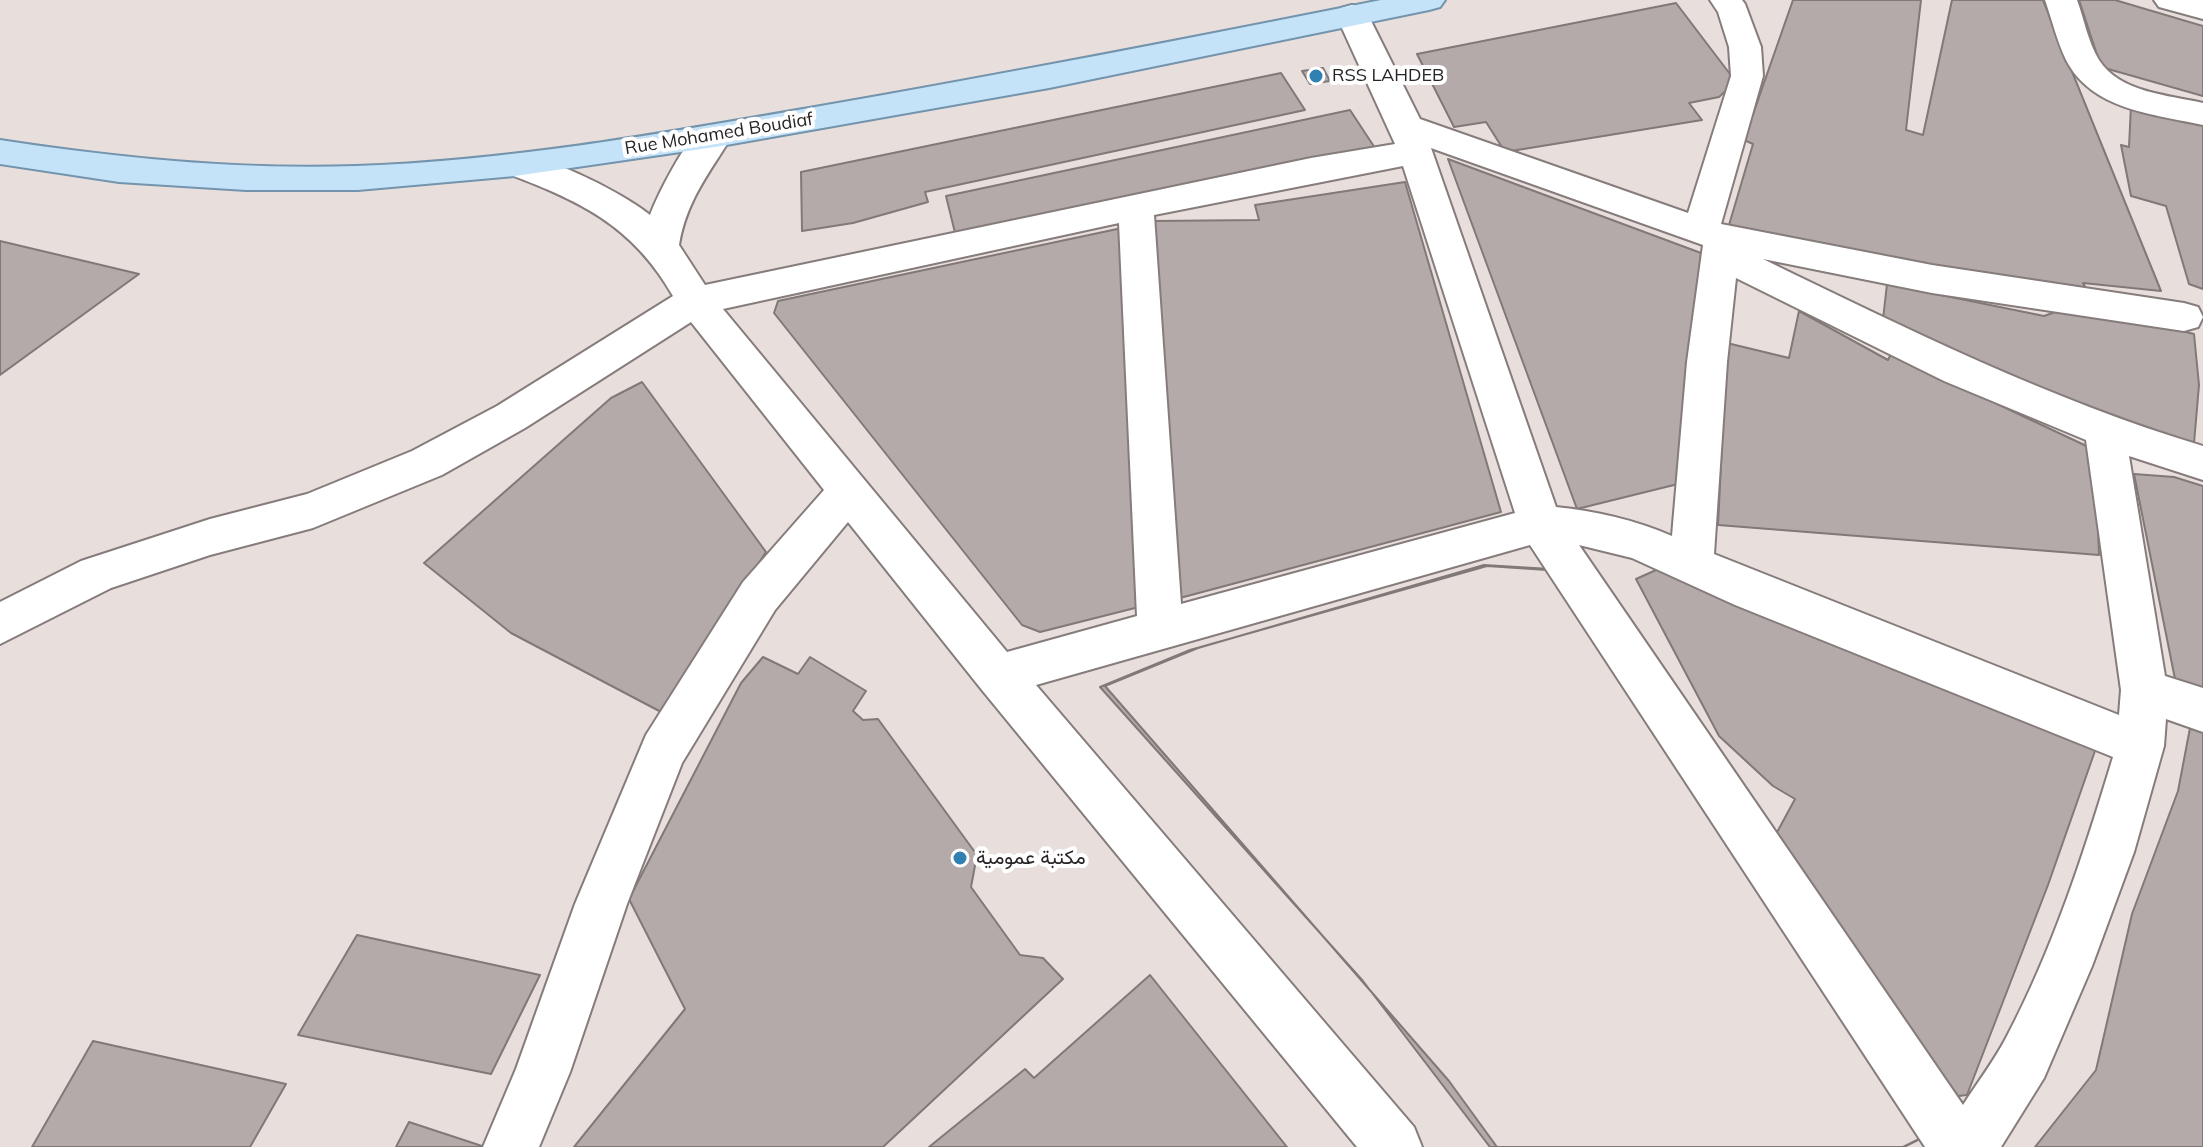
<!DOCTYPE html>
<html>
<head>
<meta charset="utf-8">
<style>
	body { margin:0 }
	canvas { display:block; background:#e8dfdd }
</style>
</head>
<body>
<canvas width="2203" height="1147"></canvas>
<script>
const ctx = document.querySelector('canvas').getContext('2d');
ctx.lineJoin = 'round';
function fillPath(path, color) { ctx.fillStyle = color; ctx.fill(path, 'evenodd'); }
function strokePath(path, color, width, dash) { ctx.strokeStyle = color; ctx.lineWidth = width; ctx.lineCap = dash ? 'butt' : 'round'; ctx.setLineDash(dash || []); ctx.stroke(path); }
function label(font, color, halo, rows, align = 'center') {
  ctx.font = font + ' Mulish,Vazirmatn,sans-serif'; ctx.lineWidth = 8; ctx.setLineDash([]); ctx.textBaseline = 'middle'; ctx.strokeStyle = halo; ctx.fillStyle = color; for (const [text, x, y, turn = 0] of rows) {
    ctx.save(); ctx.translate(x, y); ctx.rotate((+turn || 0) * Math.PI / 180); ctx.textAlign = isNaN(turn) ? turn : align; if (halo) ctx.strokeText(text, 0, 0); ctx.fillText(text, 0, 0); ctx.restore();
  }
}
const building = new Path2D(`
	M1793,0H1921L1906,130L1923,135L1952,0H2043L2161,291L2083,283L2092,299L1901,265L1729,225L1753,144L1744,140Z
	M2079,0H2115L2203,26V96L2101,67Z
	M1676,3L1730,74L1731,86L1719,97L1689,103L1702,120L1505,152L1486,122L1454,127L1417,54Z
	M1323,68L1330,81L1310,84L1302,71Z
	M1281,73L1305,110L925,192L928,202L853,223L802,231L801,172Z
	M2131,105L2203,122V289L2189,284L2166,206L2131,196L2121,145L2129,147Z
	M1350,110L1375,148L957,241L946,196Z
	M1448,159L1701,253L1678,484L1577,509Z
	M1405,182L1501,512L1180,598L1152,221L1259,220L1255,205Z
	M1122,228L1139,607L1040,632L1022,625L774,313L778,301Z
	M0,241L139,274L0,375Z
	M1887,284L2044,316L2061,310L2099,311L2194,334L2199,385L2193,455L1882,328Z
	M1799,311L1888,360L1891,354L2095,450L2099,555L1718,525L1727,343L1789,358Z
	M642,382L766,552L663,713L511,633L424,563L611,398Z
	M2134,474L2174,477L2203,486V696L2177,689Z
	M1484,565L1550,569L1931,1133L1903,1147H1497L1449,1081L1105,686L1198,648Z
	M1487,566L1547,570L1930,1134L1904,1147H1490L1363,981L1100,687L1190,650Z
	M1665,566L2096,748L2048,885L1967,1095L1941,1098L1775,836L1795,799L1773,786L1719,736L1636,579Z
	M763,657L798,674L810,657L866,691L853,711L863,720L878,719L977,855L971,887L1020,955L1043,958L1063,979L883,1147H574L685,1009L629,899L741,683Z
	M2190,728L2203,732V1147H2035L2096,1070L2132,914L2178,791Z
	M357,935L540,975L491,1074L298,1035Z
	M1150,975L1287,1147H929L1025,1069L1034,1078Z
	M93,1041L286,1084L250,1147H32Z
	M409,1122L485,1147H396Z`);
fillPath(building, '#b3aaa9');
strokePath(building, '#817977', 2);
const minor = new Path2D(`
	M1710,0H1742L1745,4L1761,47L1763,76L1721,224L1932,265L2184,303L2198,307L2203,317L2198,327L2184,331L1932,293L1763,259C1907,329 2050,400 2203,446V480L2129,456L2165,676L2203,688V732L2166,719L2164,746L2134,852L2092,966L2044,1078L2001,1147H1925L1530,545L1036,685L1414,1127L1422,1147H1357L982,690L848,522L775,610L682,763L627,904L570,1072L539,1147H483L516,1069L575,904L646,735L743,582L824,490L691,322L525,428L442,475L313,528L210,555L111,588L0,644V602L81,561L210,519L307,494L412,451L497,406L673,296C632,224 578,200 503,172L498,164L503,156C535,147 623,193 650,215C658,194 685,140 703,128C710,123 719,126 727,128L732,136C710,172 686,201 679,245L705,285L1311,158L1395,144L1336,15L1341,8L1352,5L1363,8L1368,15L1420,119L1688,213L1731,76L1729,47L1718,12ZM1431,148L1703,245L1687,362L1672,536C1635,520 1596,511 1556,507ZM1403,166L1515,513L1181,604L1154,215ZM1119,223L1137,616L1007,652L723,309ZM1736,278L1944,381L2086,440L2121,690L2119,715L1714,554L1727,362ZM1579,545L1632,558L1735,605L2113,757C2084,853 2053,949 2006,1038C1994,1061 1977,1083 1963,1105Z
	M2045,0H2077C2084,19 2088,42 2099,60C2120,93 2169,95 2203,103V125C2153,114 2092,110 2066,60C2057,41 2052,20 2045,0Z
	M2154,0H2203V19L2159,7Z`);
const major = new Path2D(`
	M1381,0H1445L1440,7L1429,10L1049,88L715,147L515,176L358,190H246L119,182L0,164V140C118,158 236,170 356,166C507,161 660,134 809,108C1000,75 1191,38 1381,0Z`);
strokePath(minor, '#857c7b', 4);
strokePath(major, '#7394ac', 4);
fillPath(minor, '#fff');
fillPath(major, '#c4e3f9');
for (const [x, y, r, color] of [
	[1316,76,8,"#3080b1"],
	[960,858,8,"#3080b1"]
]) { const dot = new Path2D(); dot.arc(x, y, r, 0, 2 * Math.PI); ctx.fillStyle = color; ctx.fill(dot); strokePath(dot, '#fff', 3); }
label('18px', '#272423', '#fff', [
	["RSS LAHDEB",1332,76]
], 'left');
label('18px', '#272423', '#fff', [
	["Rue Mohamed Boudiaf",719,134,-9]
]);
label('20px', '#272423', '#fff', [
	["مكتبة عمومية",976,858]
], 'left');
</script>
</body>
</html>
